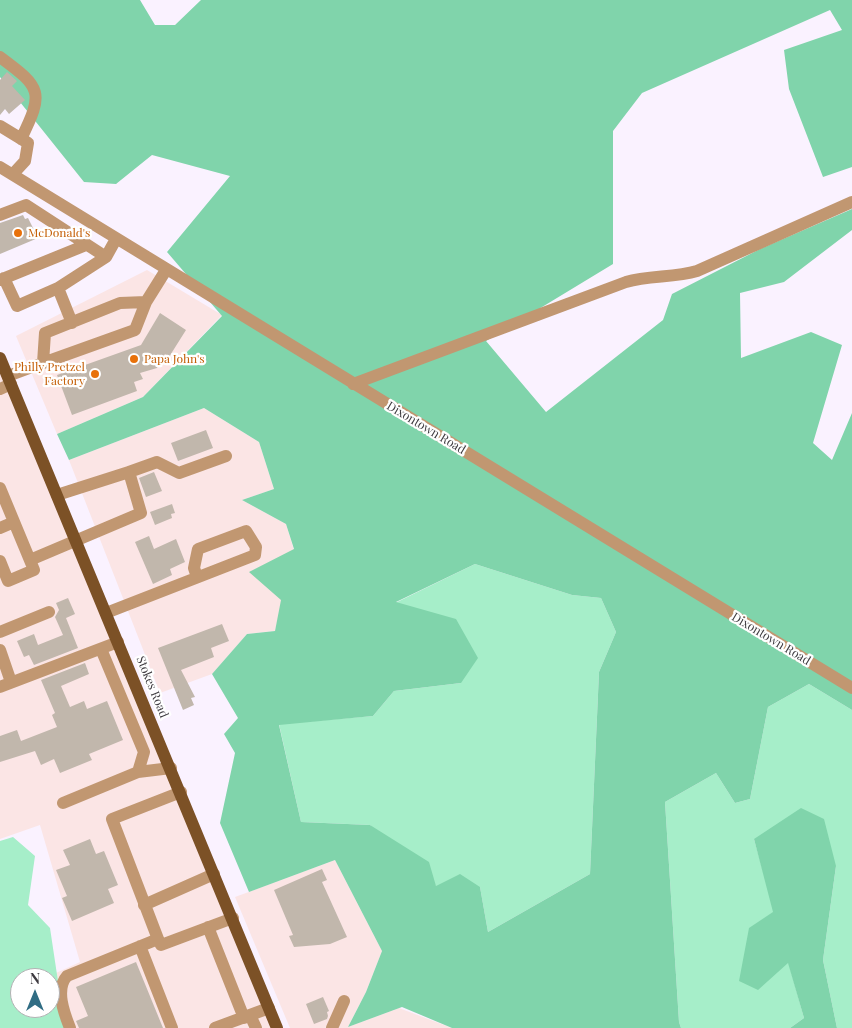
<!DOCTYPE html>
<html>
<head>
<meta charset="utf-8">
<style>
	body { margin:0 }
	#map { position:relative; width:852px; height:1028px; overflow:hidden; background:#faf2ff; font-family:"Playfair Display",serif }
	canvas { display:block }
	.north { position:absolute; left:10px; top:968px; width:50px; height:50px; box-sizing:border-box; background:#fff; border:1px solid #b2b1b3; border-radius:50%; rotate:0deg; font-size:14px; font-weight:700; line-height:20px; text-align:center; color:#3e3b40 }
	.north::after { content:''; display:block; margin:auto; width:18px; height:22px; background:#316d84; clip-path:polygon(50% 0,100% 100%,50% 72%,0 100%) }
</style>
</head>
<body>
<div id="map">
<canvas width="852" height="1028"></canvas>
<div class="north">N</div>
</div>
<script>
const ctx = document.querySelector('canvas').getContext('2d');
ctx.lineJoin = 'round';
function fillPath(path, color) { ctx.fillStyle = color; ctx.fill(path, 'evenodd'); }
function strokePath(path, color, width, dash) { ctx.strokeStyle = color; ctx.lineWidth = width; ctx.lineCap = dash ? 'butt' : 'round'; ctx.setLineDash(dash || []); ctx.stroke(path); }
function label(font, color, halo, rows, align = 'center') {
  ctx.font = font + ' "Playfair Display",serif'; ctx.lineWidth = 4.5; ctx.setLineDash([]); ctx.textBaseline = 'middle'; ctx.strokeStyle = halo; ctx.fillStyle = color; for (const [text, x, y, turn = 0] of rows) {
    ctx.save(); ctx.translate(x, y); ctx.rotate((+turn || 0) * Math.PI / 180); ctx.textAlign = isNaN(turn) ? turn : align; if (halo) ctx.strokeText(text, 0, 0); ctx.fillText(text, 0, 0); ctx.restore();
  }
}
fillPath(new Path2D(`
	M147,270L222,315L143,397L57,434L16,336Z
	M0,358L277,1028H65L56,973L80,962L40,825L0,839Z
	M204,408L259,442L274,489L242,500L286,524L294,550L275,631L247,634L212,674L160,693L69,460Z
	M335,860L382,951L366,992L348,1027L399,1008L452,1028H290L235,897Z`), '#fbe5e5');
fillPath(new Path2D(`
	M475,564L572,595L601,598L616,632L599,672L590,874L488,932L480,887L436,886L370,825L301,822L279,724L373,716L394,691L461,683L395,603Z
	M809,684L852,710V1028H837L823,960L836,866L754,839L804,1018L790,1028H681L679,1022L665,802L716,773L735,803L750,799L768,707Z
	M13,837L35,856L28,905L50,928L65,1028H0V841ZM20,978H50V1008H20Z`), '#a6eec9');
fillPath(new Path2D(`
	M0,0H140L155,25H175L201,0H852V167L823,177L789,89L784,50L842,30L830,10L642,93L613,131V264L486,341L546,412L663,320L672,294L760,249L852,209V230L784,282L740,293L741,358L811,332L842,345L813,443L832,460L852,413V710L809,684L768,707L750,799L735,803L716,773L665,802L679,1022L681,1028H452L402,1007L348,1027L366,992L382,951L335,860L249,892L220,823L235,753L224,734L238,718L212,674L247,634L275,631L281,600L249,572L294,549L286,524L242,500L274,489L259,442L204,408L69,460L57,434L143,397L222,316L167,252L230,176L152,155L116,184L84,182L0,77ZM475,564L572,595L601,598L616,632L599,672L590,874L488,932L480,887L460,874L436,886L429,862L370,825L301,822L279,725L373,716L394,691L461,683L478,658L456,619L396,602Z
	M801,808L824,819L836,866L823,960L837,1028H790L804,1018L788,963L758,990L739,981L749,928L773,912L754,839Z`), '#80d4ab');
fillPath(new Path2D(`
	M7,72L17,81L12,86L25,100L9,114L5,109L0,115V80Z
	M23,215L25,219L28,218L38,238L0,254V223Z
	M160,313L186,330L169,357L165,354L157,368L140,373L143,379L134,382L137,391L72,415L57,375L141,345Z
	M206,430L213,448L178,461L171,443Z
	M154,472L162,491L146,497L139,478Z
	M172,504L175,513L171,514L172,518L155,525L150,512Z
	M149,536L154,549L176,539L185,562L170,569L172,575L153,584L135,542Z
	M68,598L75,614L66,618L78,648L34,665L29,655L24,657L17,641L34,634L38,645L63,635L55,617L59,610L56,603Z
	M222,624L229,641L211,648L214,657L181,670L195,697L191,698L194,705L183,710L158,648Z
	M85,663L89,674L61,686L70,707L84,701L87,709L107,701L123,740L89,754L92,760L60,773L54,759L41,765L35,751L0,762V736L17,730L21,741L57,727L52,715L55,713L41,680Z
	M90,839L96,854L104,851L118,885L108,889L114,903L72,921L62,898L67,896L56,870L70,865L63,850Z
	M322,869L327,880L322,882L347,937L330,944L294,947L289,936L293,935L274,890Z
	M136,962L163,1028H79L76,1021L88,1016L76,987Z
	M323,997L329,1011L327,1012L328,1016L327,1019L314,1024L306,1004Z`), '#c1b7ac');
strokePath(new Path2D(`
	M0,57C42,88 44,92 21,139
	M0,126L28,143L25,161L13,174
	M0,167L852,688
	M0,215L26,205L106,257L116,239
	M4,278L17,306L58,288L72,323
	M0,280L86,245
	M58,288L106,257
	M43,363L135,330L146,302
	M8,376L43,363L45,333L120,303L146,302L166,270
	M353,384L626,282C649,275 674,278 697,271L852,202
	M0,389L11,384
	M129,472L157,462L179,473L226,456
	M0,488L34,570L8,581L0,561
	M0,528L14,522
	M30,560L141,513L129,472L57,495
	M106,613L255,555L256,547L246,531L198,549L194,568L197,577
	M0,632L49,612
	M101,649L144,752L138,772
	M0,650L11,682
	M0,687L118,642
	M181,792L112,819L158,939L161,945L233,918
	M63,803L138,772L171,768
	M144,905L214,874
	M208,927L244,1018
	M140,946L172,1028
	M250,1015L256,1028
	M70,1028C64,1013 55,989 67,976L158,939
	M215,1028L269,1008
	M332,1028L344,1001`), '#c19771', 12);
strokePath(new Path2D(`
	M0,358L277,1028`), '#7c5126', 12);
for (const [x, y, r, color] of [
	[18,233,5,"#e8710a"],
	[134,359,5,"#e8710a"],
	[95,374,5,"#e8710a"]
]) { const dot = new Path2D(); dot.arc(x, y, r, 0, 2 * Math.PI); ctx.fillStyle = color; ctx.fill(dot); strokePath(dot, '#fff', 2); }
label('12px', '#c56008', '#fff', [
	["McDonald's",28,233],
	["Papa John's",144,359],
	["Philly Pretzel",85,367,"right"],
	["Factory",85,381,"right"]
], 'left');
label('12px', '#3e3b40', '#fff', [
	["Dixontown Road",426,428,31],
	["Dixontown Road",771,639,31],
	["Stokes Road",152,687,68]
]);
</script>
</body>
</html>
